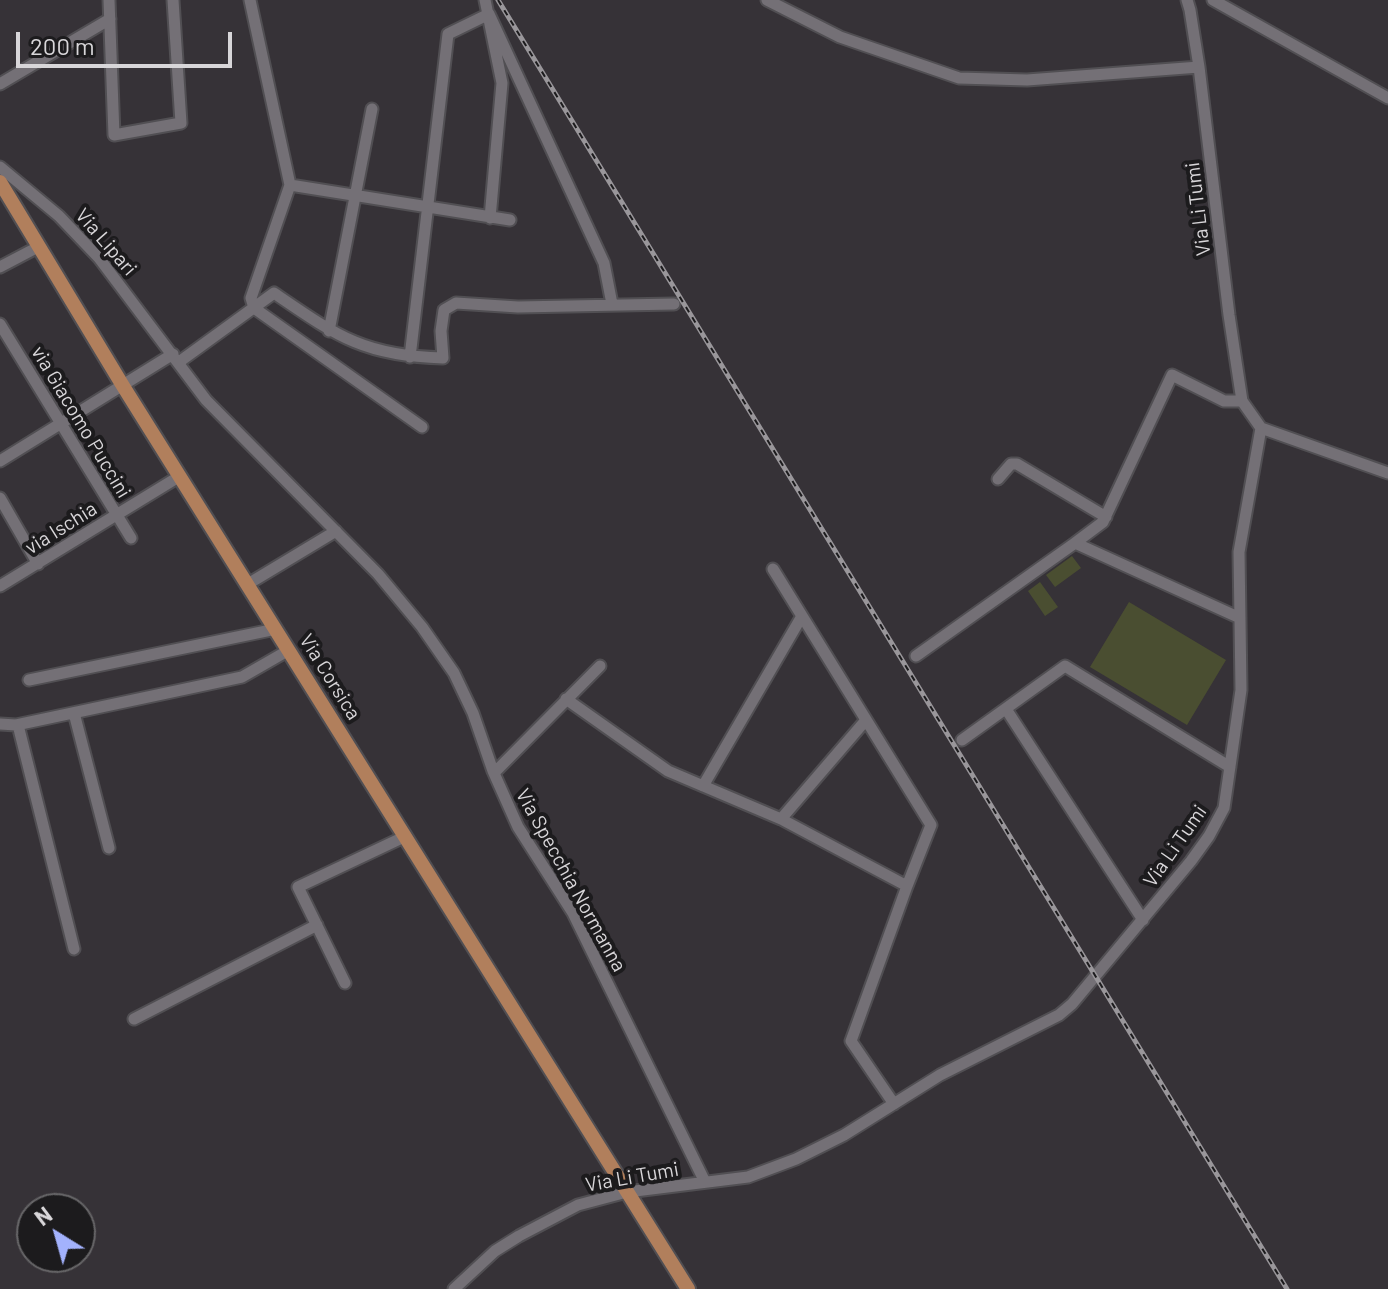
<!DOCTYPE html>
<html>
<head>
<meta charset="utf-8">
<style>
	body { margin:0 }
	#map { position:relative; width:1388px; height:1289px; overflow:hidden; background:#363237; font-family:Barlow,sans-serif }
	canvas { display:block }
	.north { position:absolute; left:16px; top:1193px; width:80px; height:80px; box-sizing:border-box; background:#1c1b1d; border:2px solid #676668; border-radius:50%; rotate:323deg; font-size:22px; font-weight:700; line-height:32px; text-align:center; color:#d8d6d9 }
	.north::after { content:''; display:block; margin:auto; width:28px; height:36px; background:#a3b2fd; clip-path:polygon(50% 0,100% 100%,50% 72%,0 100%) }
	.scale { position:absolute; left:16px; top:32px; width:216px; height:36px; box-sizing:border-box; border:4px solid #d8d6d9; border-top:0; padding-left:10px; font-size:24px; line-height:28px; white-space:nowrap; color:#d8d6d9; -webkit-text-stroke:6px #1c1b1d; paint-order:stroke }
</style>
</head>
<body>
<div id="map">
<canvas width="1388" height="1289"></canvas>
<div class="north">N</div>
<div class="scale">200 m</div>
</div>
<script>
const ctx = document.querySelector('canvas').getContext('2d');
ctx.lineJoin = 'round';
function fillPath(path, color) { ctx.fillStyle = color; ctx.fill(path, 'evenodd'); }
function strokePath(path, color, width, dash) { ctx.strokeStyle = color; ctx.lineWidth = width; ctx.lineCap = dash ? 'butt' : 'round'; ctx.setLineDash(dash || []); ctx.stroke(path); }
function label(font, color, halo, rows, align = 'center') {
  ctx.font = font + ' Barlow,sans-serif'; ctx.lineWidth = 8; ctx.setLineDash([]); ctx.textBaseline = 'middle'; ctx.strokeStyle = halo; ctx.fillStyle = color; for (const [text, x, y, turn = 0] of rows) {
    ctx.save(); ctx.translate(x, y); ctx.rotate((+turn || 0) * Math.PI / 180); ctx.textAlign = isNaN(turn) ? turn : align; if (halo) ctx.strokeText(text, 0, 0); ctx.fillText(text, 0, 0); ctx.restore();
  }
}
fillPath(new Path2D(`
	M1072,556L1081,568L1055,587L1046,575Z
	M1040,582L1058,607L1045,616L1028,591Z
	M1129,602L1226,660L1187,725L1090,667Z`), '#4a4e31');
const minor = new Path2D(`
	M109,0L114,135L181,123L173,0
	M250,0L290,185L251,298L254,308L422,427
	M485,0L502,83L490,218
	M767,0L840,37L959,78L1027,80L1199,67
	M1213,0L1388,98
	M0,84L110,19
	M0,167L59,216L99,258L206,400L378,574L422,627L454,673L473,713L493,771L518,827L573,913L705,1182
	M290,185L510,220
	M0,267L38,247
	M0,324L131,538
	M329,331L372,109
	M410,357L448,34L489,14L604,263L612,304
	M179,362L274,293C337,336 364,356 443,358L441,331L444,310L456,303L518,307L674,304
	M1261,428L1388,473
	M0,461L173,354
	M998,479L1011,464H1017L1106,517
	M0,498L38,564
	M1075,543L1103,522L1172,375L1224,401H1242
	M773,569L931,825L907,886
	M248,584L336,531
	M0,586L180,476
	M916,656L1075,543L1240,618
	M29,680L276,629
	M566,699L668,771L781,819L907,886L851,1041L894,1104
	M1006,709L1143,920
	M74,713L109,848
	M0,724L16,725L242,677L289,650
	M18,725L74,949
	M962,740L1065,666L1230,767
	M494,773L600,666
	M703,786L802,616
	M781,819L866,720
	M345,983L298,887L406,836
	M134,1019L317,925
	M454,1289L495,1251L519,1236L578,1205L627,1192L748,1177L796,1159L844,1135L940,1075L1059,1015L1072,1004L1191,861L1209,836L1224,808L1241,690L1239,552L1261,428L1242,401L1229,315L1199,67L1190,10L1187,0`);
const major = new Path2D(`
	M0,182L123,386L688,1289`);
strokePath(minor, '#514f53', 15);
strokePath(major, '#514f53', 18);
strokePath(minor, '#747076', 11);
strokePath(major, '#b17f5c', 14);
const rail = new Path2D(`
	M498,0L1287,1289`);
strokePath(rail, '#99969a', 5);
strokePath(rail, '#1c1b1d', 2, [6]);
label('20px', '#d8d6d9', '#1c1b1d', [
	["Via Li Tumi",1198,209,-97],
	["Via Lipari",106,242,49],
	["via Giacomo Puccini",81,422,59],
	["via Ischia",61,528,-32],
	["Via Corsica",330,677,58],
	["Via Li Tumi",1175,846,-55],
	["Via Specchia Normanna",571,880,61],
	["Via Li Tumi",632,1177,-10]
]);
</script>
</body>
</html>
